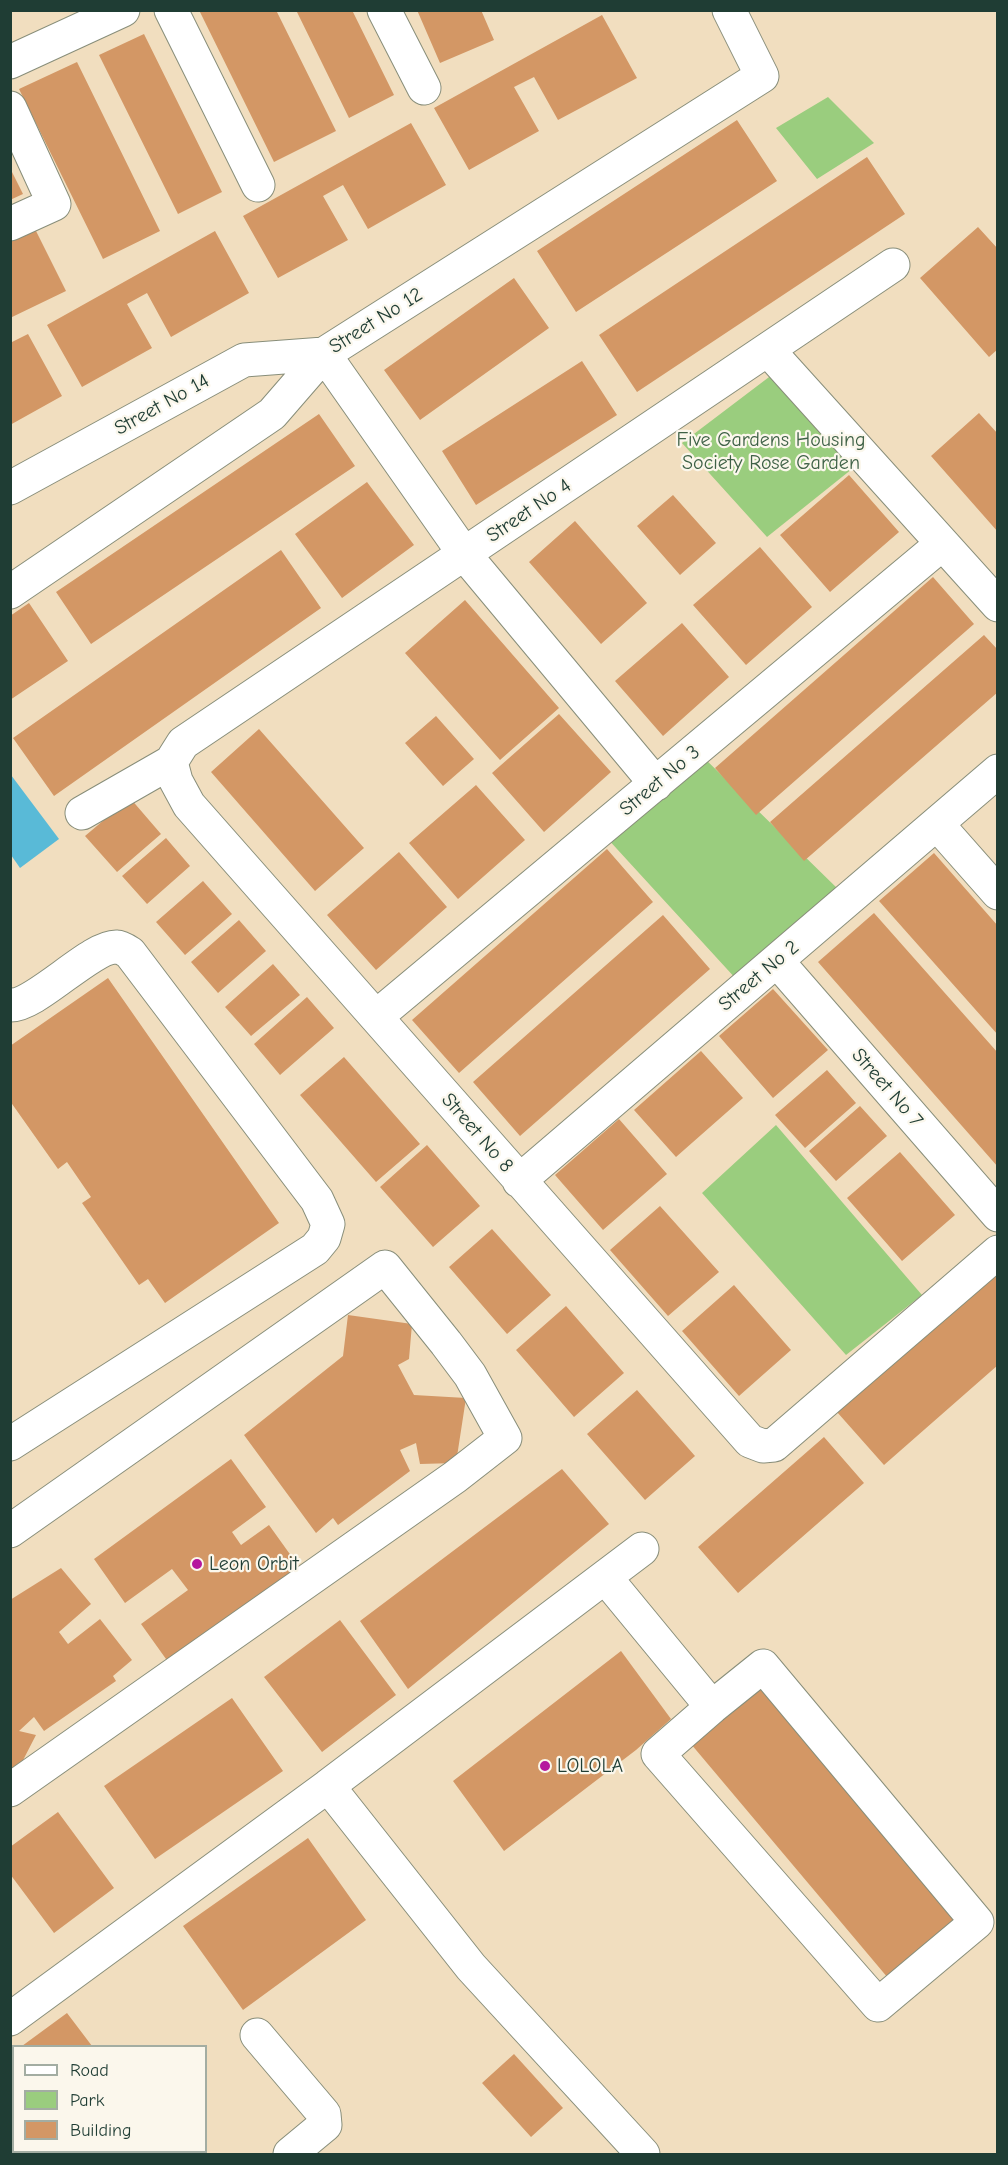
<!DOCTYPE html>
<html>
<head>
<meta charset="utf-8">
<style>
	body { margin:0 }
	#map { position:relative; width:1008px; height:2165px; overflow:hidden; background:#f1debf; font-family:"Comic Neue",sans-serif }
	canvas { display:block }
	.frame { position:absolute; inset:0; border:12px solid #1f3d34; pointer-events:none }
	.legend { position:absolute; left:12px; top:2045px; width:195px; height:108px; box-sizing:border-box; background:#fbf7ec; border:2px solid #a3ada2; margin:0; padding:8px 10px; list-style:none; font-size:18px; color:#1f3d34 }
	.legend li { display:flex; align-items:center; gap:12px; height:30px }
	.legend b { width:30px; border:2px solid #a3ada2 }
</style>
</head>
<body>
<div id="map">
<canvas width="1008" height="2165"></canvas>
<div class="frame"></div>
<ul class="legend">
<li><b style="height:8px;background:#fff"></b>Road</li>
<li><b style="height:16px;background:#9acd7e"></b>Park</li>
<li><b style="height:16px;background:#d39765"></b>Building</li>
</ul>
</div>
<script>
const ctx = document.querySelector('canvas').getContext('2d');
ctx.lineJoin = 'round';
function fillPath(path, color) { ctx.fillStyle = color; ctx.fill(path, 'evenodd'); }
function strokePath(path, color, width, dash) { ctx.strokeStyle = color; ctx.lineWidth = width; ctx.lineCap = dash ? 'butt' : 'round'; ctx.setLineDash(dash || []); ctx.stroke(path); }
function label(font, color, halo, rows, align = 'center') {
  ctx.font = font + ' "Comic Neue",sans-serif'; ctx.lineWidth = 4.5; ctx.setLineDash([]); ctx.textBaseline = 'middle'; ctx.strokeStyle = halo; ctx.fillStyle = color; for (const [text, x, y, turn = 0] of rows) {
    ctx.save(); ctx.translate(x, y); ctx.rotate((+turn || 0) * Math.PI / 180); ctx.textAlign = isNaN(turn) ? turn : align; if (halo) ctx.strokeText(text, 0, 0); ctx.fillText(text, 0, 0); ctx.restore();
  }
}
fillPath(new Path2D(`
	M828,97L874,143L817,179L776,128Z
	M777,371L862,461L767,537L682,443Z
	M700,754L840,891L737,980L606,837Z
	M776,1125L922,1295L846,1355L702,1193Z`), '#9acd7e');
fillPath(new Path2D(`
	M11,775L59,839L20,868L11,855Z`), '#59bad7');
fillPath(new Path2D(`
	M199,10H276L336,131L274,162Z
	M296,10H352L394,95L349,118Z
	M417,10H481L494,40L440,63Z
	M602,15L637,78L558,120L534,77L514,87L539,131L469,170L434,108Z
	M144,34L222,192L178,214L99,55Z
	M77,62L160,231L103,259L19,89Z
	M737,120L777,181L576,312L537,251Z
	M411,123L446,185L368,229L343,185L323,196L348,240L278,278L243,216Z
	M867,157L905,214L637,392L599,335Z
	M10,168L23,194L10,200Z
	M31,221L66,291L10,318V231Z
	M978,227L998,249V349L989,357L920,278Z
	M215,231L249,293L171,337L147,293L127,304L152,348L82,387L47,325Z
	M514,278L549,328L420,420L384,370Z
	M28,334L62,396L10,425V343Z
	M582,361L617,415L476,505L442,451Z
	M979,413L998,434V532L931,456Z
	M319,414L355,466L91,644L56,592Z
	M849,475L899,532L830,592L780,535Z
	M367,482L414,545L342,598L295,534Z
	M673,495L716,543L680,575L637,526Z
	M575,521L647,603L601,644L529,562Z
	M760,547L812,607L746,665L693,605Z
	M281,550L321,608L54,796L13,738Z
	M933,577L974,624L756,815L715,768Z
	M465,600L559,708L500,760L405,653Z
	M29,603L68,661L10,700V616Z
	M682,623L729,677L663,736L615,681Z
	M984,635L998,650V692L804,861L770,822Z
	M559,714L611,772L544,832L492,773Z
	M436,716L474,759L443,786L405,743Z
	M259,729L364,848L315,891L211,772Z
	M476,785L525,840L458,899L409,843Z
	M130,798L161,834L117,872L85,836Z
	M166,838L190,866L147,904L122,876Z
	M607,849L653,902L459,1073L412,1020Z
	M399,852L447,907L376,970L327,915Z
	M934,853L998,926V1035L879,901Z
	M203,881L232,914L185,955L156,922Z
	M874,913L998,1053V1167L818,962Z
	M663,915L710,969L520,1136L473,1082Z
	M239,920L266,951L218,993L191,962Z
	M273,964L300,995L251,1036L225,1007Z
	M108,978L279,1223L165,1303L148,1279L139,1285L82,1203L91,1197L67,1162L58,1169L10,1101V1085L12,1084L10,1081V1046Z
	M773,989L828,1050L773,1098L719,1036Z
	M307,997L334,1028L280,1075L254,1044Z
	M701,1051L743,1098L676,1157L634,1110Z
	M344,1057L420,1144L376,1182L300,1095Z
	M827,1070L856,1103L805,1148L775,1115Z
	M860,1106L887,1136L836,1181L809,1151Z
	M619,1119L667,1174L603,1230L555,1175Z
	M427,1145L480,1206L433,1247L380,1187Z
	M900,1152L955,1215L902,1261L847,1198Z
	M660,1206L719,1272L668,1316L610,1250Z
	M492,1229L551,1295L507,1334L449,1267Z
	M998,1272V1365L884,1465L837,1412Z
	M734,1285L791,1350L739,1396L682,1331Z
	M566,1306L624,1373L574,1417L516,1350Z
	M348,1315L412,1324L409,1359L398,1365L414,1395L466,1398L456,1463L420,1464L416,1443L400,1450L410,1471L338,1525L333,1518L316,1533L244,1435L343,1356Z
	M637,1390L695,1456L645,1500L587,1434Z
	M824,1437L864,1483L738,1593L698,1547Z
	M231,1459L266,1507L232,1532L241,1545L269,1525L302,1571L171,1666L141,1624L188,1590L172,1569L125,1603L94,1559Z
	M562,1469L609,1524L408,1689L360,1621Z
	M61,1568L91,1604L59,1632L68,1644L100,1619L132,1660L113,1676L116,1681L44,1731L34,1717L19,1731L36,1735L19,1768L10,1769V1600Z
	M340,1620L396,1695L322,1752L264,1677Z
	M621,1651L671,1719L636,1750L504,1851L453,1781Z
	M760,1686L957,1920L888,1978L691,1744Z
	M232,1698L283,1771L155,1859L104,1786Z
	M58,1812L114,1888L54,1933L10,1874V1847Z
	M308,1838L366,1920L243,2010L183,1926Z
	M67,2013L92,2046H22Z
	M514,2054L563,2108L531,2137L482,2083Z`), '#d39765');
const minor = new Path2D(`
	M171,10L258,185
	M384,10L424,88
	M10,62L123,10
	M10,108L54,204L10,224
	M893,265L183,743L171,762L176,781L189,805L750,1441L763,1446L774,1445L998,1252
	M768,350L998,605
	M324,354L465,555L656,784
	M10,488L244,360L324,354
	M10,592L272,414L324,354L762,76L729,10
	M82,813L171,762
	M937,824L998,893
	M777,961L998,1215
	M10,1005C35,1007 92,945 117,947C121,947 127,951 130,953L317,1200L328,1224L324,1238L315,1249L10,1444
	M377,1016L942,544
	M519,1181L998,771
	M10,1531L385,1267L446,1343L470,1375L505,1438L455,1477L10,1790
	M605,1577L712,1707L658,1754L878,2005L977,1922L763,1666L712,1707
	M328,1786L642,1549
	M10,2019L328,1786L471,1967L643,2154
	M257,2035L324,2114L325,2125L290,2154`);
strokePath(minor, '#888e7a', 35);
strokePath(minor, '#fff', 33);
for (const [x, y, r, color] of [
	[197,1564,6,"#b5179e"],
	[545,1766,6,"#b5179e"]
]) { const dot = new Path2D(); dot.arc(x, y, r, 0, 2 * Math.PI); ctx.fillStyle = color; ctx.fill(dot); strokePath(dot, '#fbf7ec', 2); }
label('20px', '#1f3d34', '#fbf7ec', [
	["Street No 12",376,321,-32],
	["Street No 14",162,405,-29],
	["Street No 4",529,511,-34],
	["Street No 3",660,781,-40],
	["Street No 2",759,976,-40],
	["Street No 7",887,1088,49],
	["Street No 8",477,1133,49]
]);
label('20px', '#3e6146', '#fbf7ec', [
	["Five Gardens Housing",771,440],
	["Society Rose Garden",771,463]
]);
label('20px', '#1f3d34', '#fbf7ec', [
	["Leon Orbit",209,1564],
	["LOLOLA",557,1766]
], 'left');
</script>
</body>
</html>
